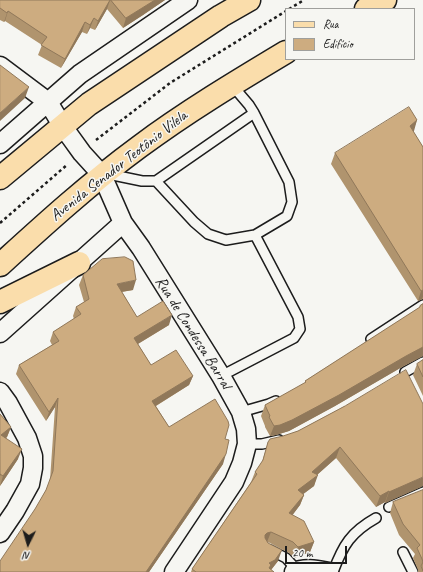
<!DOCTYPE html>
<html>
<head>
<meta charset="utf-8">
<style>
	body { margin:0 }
	#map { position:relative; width:423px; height:572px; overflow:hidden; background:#f6f6f2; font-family:Caveat,sans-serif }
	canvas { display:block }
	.legend { position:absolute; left:285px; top:8px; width:130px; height:52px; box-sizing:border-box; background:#f6f6f2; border:1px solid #9f9f9c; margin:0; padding:5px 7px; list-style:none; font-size:12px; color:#1c1c1c }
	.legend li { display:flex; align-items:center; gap:8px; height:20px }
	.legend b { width:20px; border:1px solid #9f9f9c }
	.north { position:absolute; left:8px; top:524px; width:40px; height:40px; -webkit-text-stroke:3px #f6f6f2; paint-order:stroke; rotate:185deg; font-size:11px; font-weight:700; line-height:16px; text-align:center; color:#1c1c1c }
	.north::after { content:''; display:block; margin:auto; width:14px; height:18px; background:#1c1c1c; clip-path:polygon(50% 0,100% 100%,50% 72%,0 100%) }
	.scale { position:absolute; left:285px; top:546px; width:62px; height:18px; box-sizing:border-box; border:2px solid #1c1c1c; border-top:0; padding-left:5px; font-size:12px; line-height:14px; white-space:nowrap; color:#1c1c1c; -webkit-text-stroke:3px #f6f6f2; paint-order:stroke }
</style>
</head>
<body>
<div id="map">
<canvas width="423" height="572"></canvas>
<ul class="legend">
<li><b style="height:5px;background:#faddab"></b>Rua</li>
<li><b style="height:11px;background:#cdac80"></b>Edifício</li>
</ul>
<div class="north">N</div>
<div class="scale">20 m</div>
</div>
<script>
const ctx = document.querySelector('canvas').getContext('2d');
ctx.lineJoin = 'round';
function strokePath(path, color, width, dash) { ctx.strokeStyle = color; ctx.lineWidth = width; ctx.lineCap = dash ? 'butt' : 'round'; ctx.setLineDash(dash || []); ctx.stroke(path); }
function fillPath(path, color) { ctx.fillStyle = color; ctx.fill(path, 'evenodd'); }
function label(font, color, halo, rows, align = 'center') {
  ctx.font = font + ' Caveat,sans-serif'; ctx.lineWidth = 3; ctx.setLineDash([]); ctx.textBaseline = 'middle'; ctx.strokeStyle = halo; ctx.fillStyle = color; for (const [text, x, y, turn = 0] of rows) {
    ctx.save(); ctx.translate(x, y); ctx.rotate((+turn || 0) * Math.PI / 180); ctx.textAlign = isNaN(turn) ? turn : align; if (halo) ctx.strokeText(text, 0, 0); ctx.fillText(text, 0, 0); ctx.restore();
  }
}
const lane = new Path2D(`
	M108,174L142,181H156L194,222L208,234L226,240L255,235L287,216L292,202L289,182L254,113L249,105L232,85
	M156,181L254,113
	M371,339L423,305
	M405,372L423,362
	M221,376L294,338L300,329L298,317L255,235
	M241,412L269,404L276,401
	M247,444H262L279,440
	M389,507L423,492
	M270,550L286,558L297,570
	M403,552L413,572
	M333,572C343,545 351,532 376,518`);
const street = new Path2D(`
	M0,66L48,102L62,125L69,135L82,153L102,175L123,223L141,248L221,376L241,412L246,429L247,444L242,463L234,482L174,572
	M0,144L80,74L188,0
	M0,333L123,223
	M0,392L8,403L27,438L33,456V468L30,484L15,511L0,533
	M294,572C305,567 318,570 329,572`);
const primary = new Path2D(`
	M366,9L385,0
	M0,178L89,104L221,16L249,0
	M0,265C45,224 90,183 139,147C186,112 236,82 286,52
	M0,302L79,263`);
strokePath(lane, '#1c1c1c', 12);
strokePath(street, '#1c1c1c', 21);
strokePath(primary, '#1c1c1c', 25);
strokePath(new Path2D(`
	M289,9L304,0
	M96,140L170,83L286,11
	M0,223L68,164`), '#1c1c1c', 2.5, [3, 3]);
strokePath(lane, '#f6f6f2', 9);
strokePath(street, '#f6f6f2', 18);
strokePath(primary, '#faddab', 22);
fillPath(new Path2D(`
	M0,0H165L143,15L123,28L107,9L95,30L90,28L87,34L82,32L61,68L38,55L42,45L5,21L4,22L0,20Z
	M417,120L413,131L423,147V299L418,301L331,164L335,153Z
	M83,275L133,290L122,292L137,317L169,325L138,344L151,365L193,376L189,385L156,406L169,427L225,439L223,464L149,572H0L46,490L50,480L55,407L46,421L16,374L19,365L52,345L50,341L53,332L74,319L73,316L76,307L84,302L79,285Z
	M423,304V356L402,367L335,406L289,431L276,435L270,436L265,427V426L261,416L265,405L305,383V381L419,308L420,306Z
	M423,360V396L413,375L417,364Z
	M345,406L421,487L385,503V502L376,507L336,458L317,475L314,486L303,494L304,495L300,505L292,515L314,542L310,552L294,558L289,553L268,542L278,561L271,570L274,572H191L192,569L251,482L255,472L262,462L268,442L298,431Z
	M0,414L11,427L7,437L6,438L18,459L0,486Z
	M423,490V572H418V570L413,558L415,554L399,535L390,513L393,502Z`), '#b0946e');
fillPath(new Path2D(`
	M110,0L107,9L95,30L98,21Z
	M155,0H165L143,15L123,28L126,18Z
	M8,11L5,21L4,22L7,13Z
	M94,18L90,28L87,34L90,25Z
	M85,22L82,32L61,68L65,59Z
	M29,87L25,98L0,121V113Z
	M417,120L414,131L406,136L410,126Z
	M136,280L133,290L114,293L117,284Z
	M423,290V297L422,299L418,301L421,291Z
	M172,315L169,325L131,348L134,338Z
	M423,347V356L402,367L335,406L289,431L276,435L270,436L274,426Z
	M193,376L189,385L149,410L152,401Z
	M58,398L55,407L46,421L49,412Z
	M11,427L7,437L0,443L1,435Z
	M340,447L336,458L309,482L318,475L314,486L294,501L298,490L312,472Z
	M22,449L18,459L0,486L3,476Z
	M226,454L223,464L149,572H146Z
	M423,477V486L421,487L385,503L389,492Z
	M389,491L385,502L376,507L380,496Z
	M304,495L300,505L286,524L289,513Z
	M271,532L267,542L264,543L265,535L267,533Z
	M314,542L310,552L294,558L298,547Z
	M282,550L278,561L271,570L269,571V563Z`), '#90785a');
const building = new Path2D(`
	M0,0H110L98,21L94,18L90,25L85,22L65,59L41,45L47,37L8,11L7,13L0,8Z
	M111,0H155L126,18Z
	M0,65L29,87L0,113Z
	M409,107L417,120L410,126L423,147V290L421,291L335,153Z
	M125,257L133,261L136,280L117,284L137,317L163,301L172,315L134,338L151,365L176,350L193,376L152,401L169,427L215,399L228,421L229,425L225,439L229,440L226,454L146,572H0V561L35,509L46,490L53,471L58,398L49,412L19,365L59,341L53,332L81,314L76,307L89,299L83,275L102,259Z
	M423,304V347L406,356L339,395L292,420L280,425L274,426L269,417L270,416L265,405L306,382L305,381L420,307V306Z
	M423,360V377L417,364Z
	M406,370L423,404V477L389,492V491L380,496L340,447L312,472L318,475L298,490L304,495L289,513L304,521L314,542L298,547L293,542L271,532L267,533L265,535V538L268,543L282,550L275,560L269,563L271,565L269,568L274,572H196L192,569L257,474L255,472L263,460L268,442L270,439L283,436L298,431L345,406Z
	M0,414L11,427L1,435L22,449L3,476L0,474V475Z
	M423,490V571L421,566L423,562L422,559L417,548L420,545L403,524L393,502Z`);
fillPath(building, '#cdac80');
strokePath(building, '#90785a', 1);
label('16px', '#1c1c1c', '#f6f6f2', [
	["Avenida Senador Teotônio Vilela",119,166,-38],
	["Rua de Condessa Barral",193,333,58]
]);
</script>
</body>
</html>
